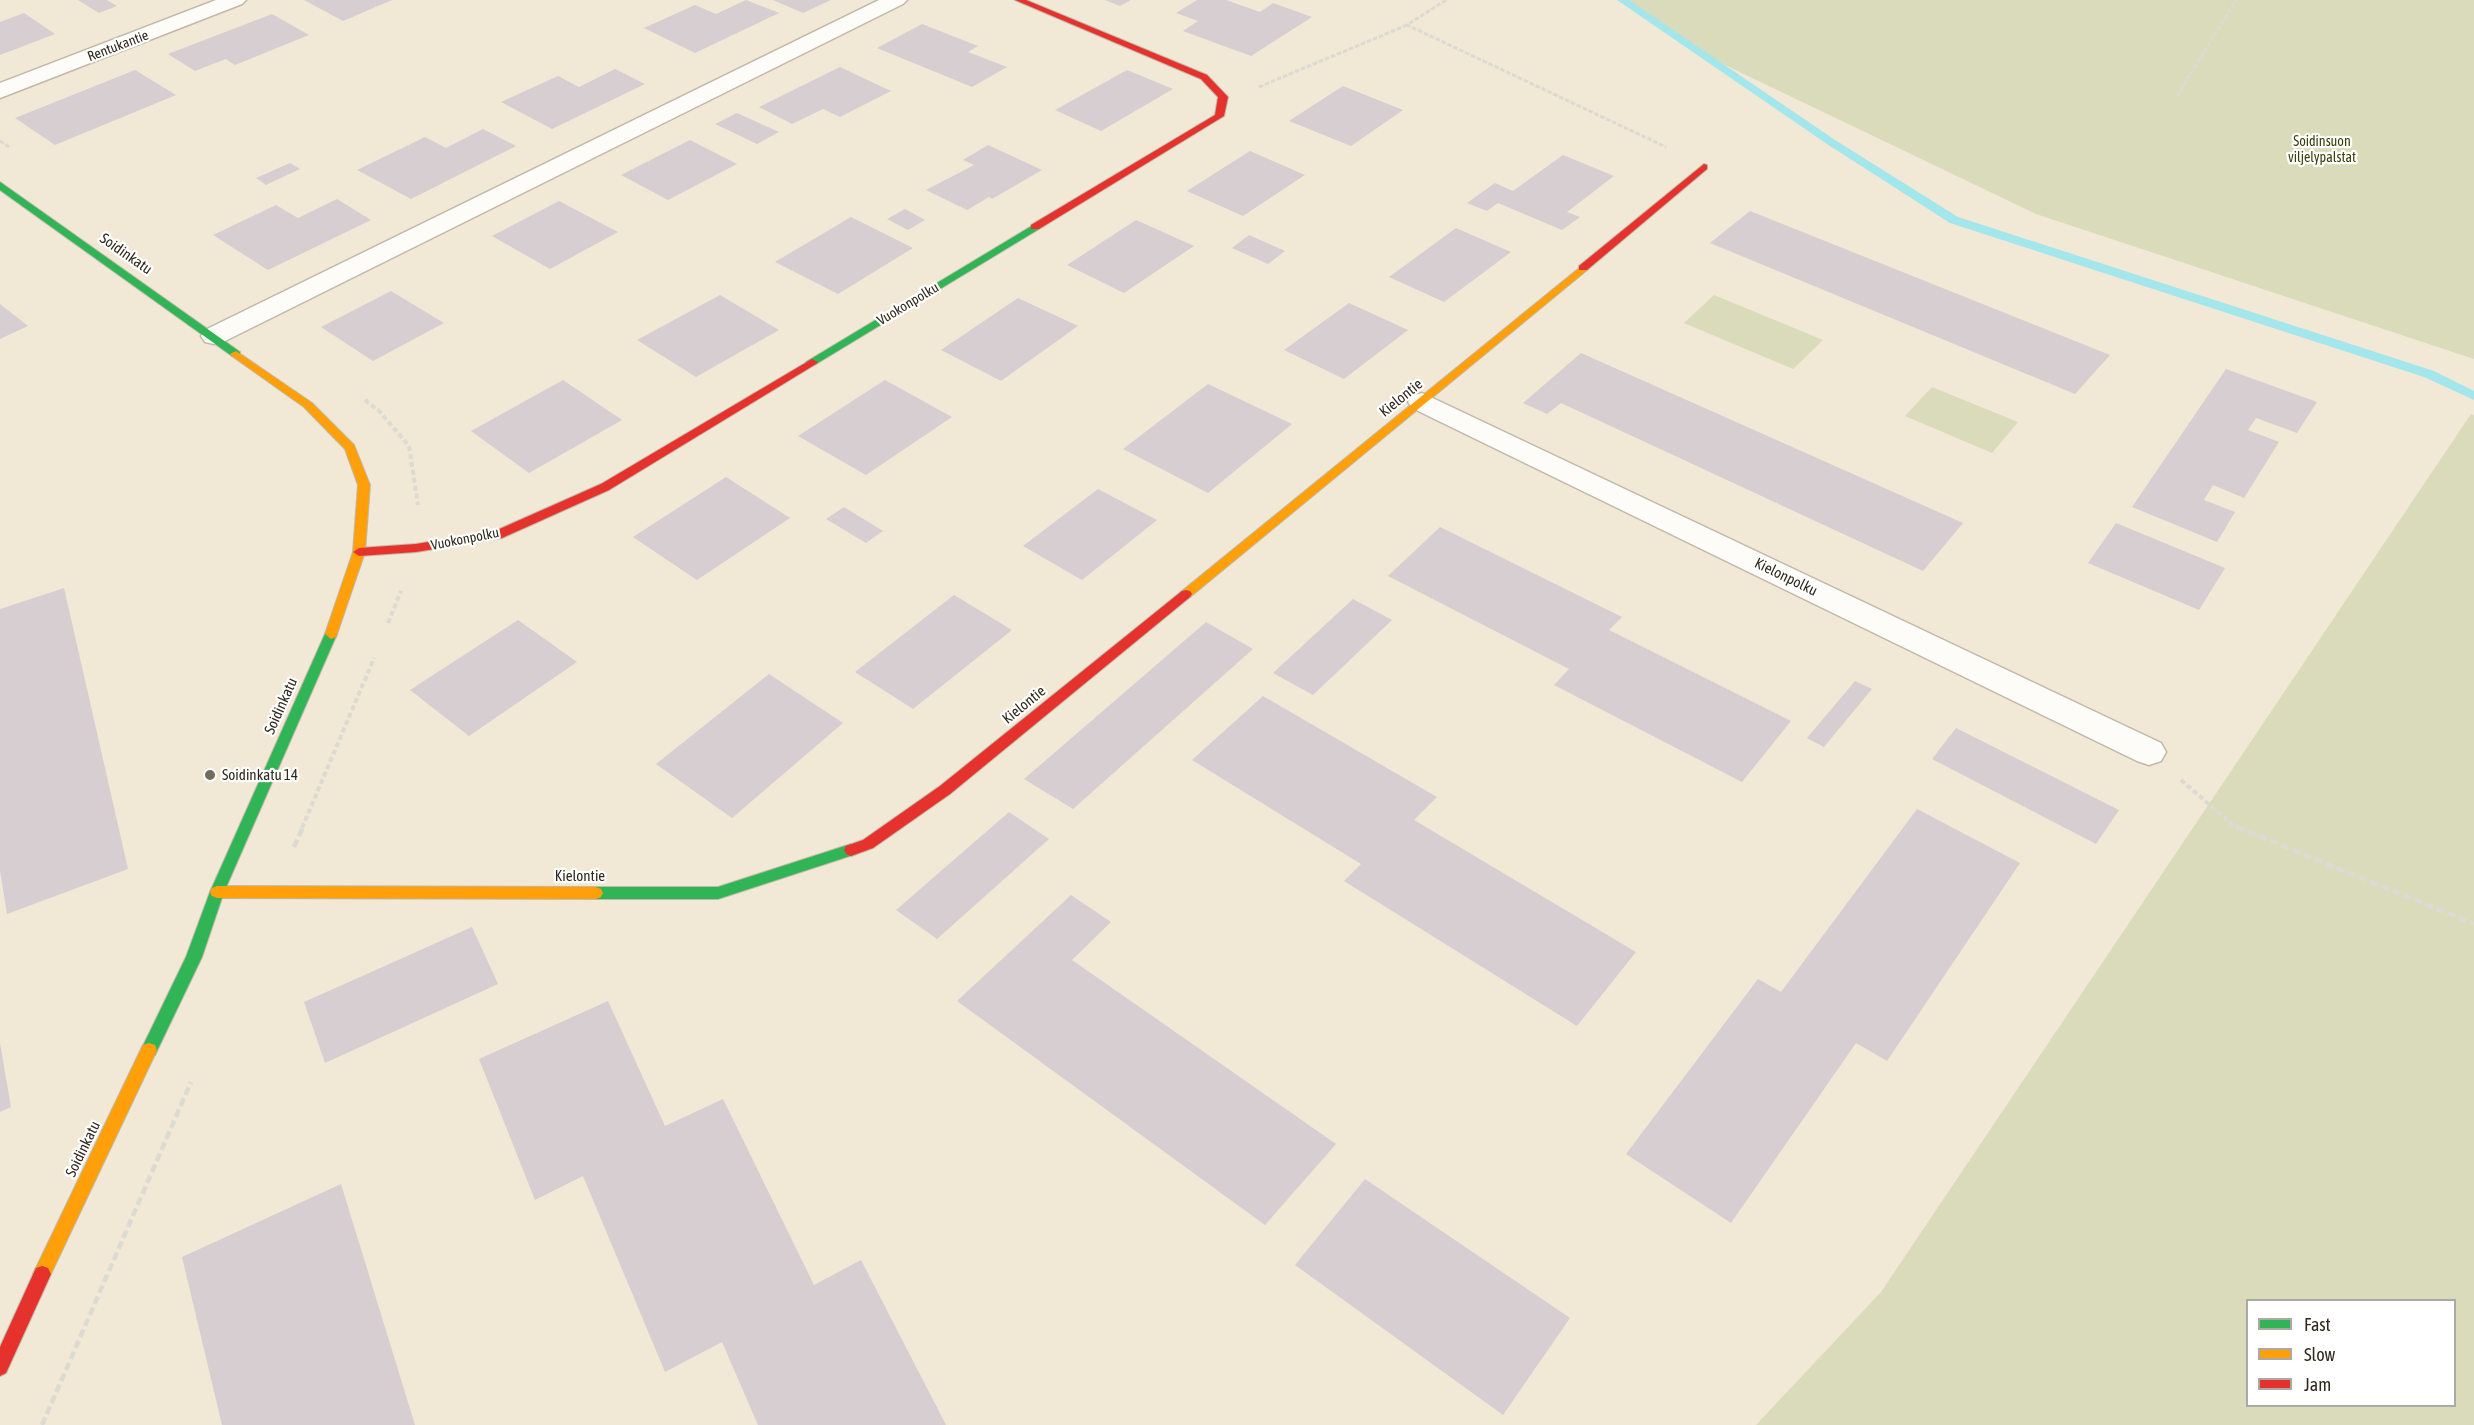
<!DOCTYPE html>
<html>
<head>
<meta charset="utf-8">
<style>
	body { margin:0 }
	#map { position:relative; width:2474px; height:1425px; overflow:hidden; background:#f1e8d5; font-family:"Asap Condensed",sans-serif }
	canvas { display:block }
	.legend { position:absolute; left:2246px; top:1299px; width:210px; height:108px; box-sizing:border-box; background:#fff; border:2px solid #aca9a4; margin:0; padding:8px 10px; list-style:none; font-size:18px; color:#2f291c }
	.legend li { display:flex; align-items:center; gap:12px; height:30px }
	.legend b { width:30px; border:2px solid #aca9a4 }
</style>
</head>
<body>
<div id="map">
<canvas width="2474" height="1425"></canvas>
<ul class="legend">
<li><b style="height:8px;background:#30b455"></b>Fast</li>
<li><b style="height:8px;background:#ff9f0a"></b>Slow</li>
<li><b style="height:8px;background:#e5322d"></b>Jam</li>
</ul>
</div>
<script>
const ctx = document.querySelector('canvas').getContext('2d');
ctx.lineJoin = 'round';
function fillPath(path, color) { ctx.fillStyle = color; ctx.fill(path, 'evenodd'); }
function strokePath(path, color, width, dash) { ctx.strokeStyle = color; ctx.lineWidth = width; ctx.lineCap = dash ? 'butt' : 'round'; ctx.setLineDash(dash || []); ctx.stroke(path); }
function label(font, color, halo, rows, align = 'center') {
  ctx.font = font + ' "Asap Condensed",sans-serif'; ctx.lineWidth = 4.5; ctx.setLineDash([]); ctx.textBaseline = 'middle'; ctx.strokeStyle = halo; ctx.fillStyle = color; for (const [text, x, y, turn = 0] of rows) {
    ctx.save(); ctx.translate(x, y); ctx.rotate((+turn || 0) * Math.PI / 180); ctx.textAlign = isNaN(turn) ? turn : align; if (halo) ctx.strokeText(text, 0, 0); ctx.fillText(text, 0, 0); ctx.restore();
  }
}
fillPath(new Path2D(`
	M1622,0H2474V359L2036,214L1698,52Z
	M1714,295L1823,340L1793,369L1684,323Z
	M1932,387L2018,422L1992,453L1905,416Z
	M2471,414L2474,415V1425H1756L1881,1292ZM2248,1300H2454V1406H2248Z`), '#dadbbb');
fillPath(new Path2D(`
	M1617,0H1629L1835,140L1958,217L2434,371L2474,391V400L2424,377L1950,223L1827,144Z`), '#a3e6ec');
fillPath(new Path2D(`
	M78,0H107L117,6L99,13Z
	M304,0H392L343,21Z
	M746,0L779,13L695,53L644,28L695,5L716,14Z
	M773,0H831L803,13Z
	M1105,0H1131L1120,6Z
	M1197,0H1226L1260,12L1273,3L1312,17L1251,56L1183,31L1198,21L1176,13Z
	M24,13L55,34L0,55V22Z
	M272,14L309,35L235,65L226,59L195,71L168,54Z
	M922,24L978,46L968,52L1007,67L972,87L877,48Z
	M840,67L891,91L840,117L823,109L792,124L759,107Z
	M615,69L645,84L552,129L501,102L558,76L579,87Z
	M135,70L176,95L55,145L15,118Z
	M1127,70L1173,89L1101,131L1055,110Z
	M1343,86L1403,110L1351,146L1289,121Z
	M737,113L779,132L757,144L715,124Z
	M483,129L516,146L411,199L357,170L425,137L446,148Z
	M690,140L737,164L668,200L621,175Z
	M988,145L1042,170L992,199L989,197L967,210L926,190L974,165L963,160Z
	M1250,151L1305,175L1243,216L1187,191Z
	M1563,155L1614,176L1567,212L1580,217L1562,230L1498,203L1487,211L1467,203L1495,183L1513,191Z
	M290,163L300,169L266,185L256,178Z
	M337,199L371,220L268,270L213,235L276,205L298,218Z
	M559,201L618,232L550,269L492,236Z
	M905,209L925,220L908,230L887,219Z
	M1750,211L2110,355L2075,394L1710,243Z
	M851,217L913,248L838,294L775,262Z
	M1136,220L1194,246L1124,293L1067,265Z
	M1456,228L1511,252L1444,302L1389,277Z
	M1249,235L1285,251L1268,264L1232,248Z
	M391,291L444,323L373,361L321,327Z
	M720,295L779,330L696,377L637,340Z
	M1018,298L1078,326L1001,381L941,350Z
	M1349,303L1408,330L1344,379L1284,350Z
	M0,304L28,326L0,339Z
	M1581,353L1963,523L1923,571L1561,403L1547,414L1523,403Z
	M2226,369L2317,402L2297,433L2256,418L2248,430L2279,442L2244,498L2213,485L2204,500L2235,512L2217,542L2132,507Z
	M563,380L622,420L529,473L471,431Z
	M885,380L952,417L866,475L798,436Z
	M1208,384L1292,424L1208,493L1123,449Z
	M726,477L790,518L697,580L633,537Z
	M1098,489L1157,520L1082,580L1023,546Z
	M844,507L883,531L866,543L826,519Z
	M2116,523L2225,568L2199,610L2088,563Z
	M1440,527L1622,617L1609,630L1791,721L1742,782L1554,685L1569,669L1388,576Z
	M64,588L128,869L7,914L0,871V609Z
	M954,595L1012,630L913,709L855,672Z
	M1353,599L1392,620L1313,695L1273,673Z
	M518,620L577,662L469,736L410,690Z
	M1206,622L1253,649L1073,809L1024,779Z
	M769,674L843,723L732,818L656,764Z
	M1855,681L1872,689L1824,747L1807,738Z
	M1263,696L1437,797L1414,820L1636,952L1577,1026L1344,881L1361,864L1192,760Z
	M1956,728L2119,810L2096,844L1932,759Z
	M1917,809L2020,863L1887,1061L1856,1043L1731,1223L1626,1154L1758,979L1781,992Z
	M1009,812L1049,839L937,939L896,910Z
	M1071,895L1111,922L1072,960L1336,1144L1265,1225L957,1001Z
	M472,927L498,984L325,1063L304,1002Z
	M608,1001L665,1126L723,1099L814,1285L861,1260L946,1425H758L722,1342L665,1372L583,1176L535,1200L479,1059Z
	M0,1043L11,1107L0,1112Z
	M1365,1179L1570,1318L1503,1415L1295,1265Z
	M341,1184L415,1425H222L182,1257Z`), '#d7ced2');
const street = new Path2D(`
	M216,0H246L242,4L0,98V83Z
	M879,0H907L903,4L223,342L214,344L205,342L201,336L205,330Z
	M1422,393L2161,743L2166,752L2161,761L2149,765L2137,761L1412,408L1408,402L1412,396Z`);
const fast = new Path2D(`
	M0,182L240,352V356H232L0,190Z
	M1035,224L1039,225V229L816,364L812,365L806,362Z
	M331,629L337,634L224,892L202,957L155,1055L149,1057L143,1055L141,1050L186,957L210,892L325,634Z
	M851,844L856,846L858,850L856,854L718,899H596L591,897L589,893L591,889L596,887H718Z`);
const slow = new Path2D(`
	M1583,265L1588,268L1587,270L1190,597H1182L1180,594L1182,591Z
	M236,351L312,403L354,445L370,485L365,552L336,637L331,639L325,634L353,552L358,485L345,449L304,407L232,356L230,354Z
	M217,886L596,887L601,889L603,893L601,897L596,899L217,898L212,896L210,892L212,888Z
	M149,1043L155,1045L157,1050L48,1280L42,1282L36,1280L33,1274L36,1268L143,1045Z`);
const jam = new Path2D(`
	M1015,0H1026L1207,75L1228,97L1224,116L1039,229H1031V225L1215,115L1218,97L1201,79Z
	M1704,164L1707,165V169L1587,270H1579V266Z
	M812,359L818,362L816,364L609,490L502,538L416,552L359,556L353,552L359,548L416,544L495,531L601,484Z
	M1186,590L1190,591L1192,594L1190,597L950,794L873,848L851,856L846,854L844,850L846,846L863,840L940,786L1182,591Z
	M42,1266L48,1268L51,1274L6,1373L0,1376V1347L36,1268Z`);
strokePath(street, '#c0b9aa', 3);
strokePath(fast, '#c0b9aa', 2);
strokePath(slow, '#c0b9aa', 2);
strokePath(jam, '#c0b9aa', 2);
strokePath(new Path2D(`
	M1446,0L1407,25L1666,147
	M1259,87L1407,25
	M2177,96L2236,0
	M0,141L9,147`), '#dcdad3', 3, [4.5, 2]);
strokePath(new Path2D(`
	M365,400L379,411L409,446L418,505
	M388,623L401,591
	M2181,780L2233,825L2241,828
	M302,828L374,658`), '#dcdad3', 4, [5, 3]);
strokePath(new Path2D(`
	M2237,827L2474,924
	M294,847L303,827
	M42,1425L191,1082`), '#dcdad3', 4.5, [8, 4]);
fillPath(street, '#fdfcf9');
fillPath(fast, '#30b455');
fillPath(slow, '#ff9f0a');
fillPath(jam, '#e5322d');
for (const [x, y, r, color] of [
	[210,775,6,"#736c5d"]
]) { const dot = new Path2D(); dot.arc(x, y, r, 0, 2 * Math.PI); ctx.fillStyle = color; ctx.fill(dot); strokePath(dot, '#fff', 2); }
label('14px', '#2f291c', '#fff', [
	["Rentukantie",118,46,-21],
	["Vuokonpolku",908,304,-31],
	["Vuokonpolku",465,539,-11]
]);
label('14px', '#384009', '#fff', [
	["Soidinsuon",2322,142],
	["viljelypalstat",2322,158]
]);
label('15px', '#2f291c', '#fff', [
	["Soidinkatu",126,254,35],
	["Kielontie",1401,398,-39],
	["Kielonpolku",1786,577,26],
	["Kielontie",1024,705,-39],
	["Soidinkatu",281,706,-66],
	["Kielontie",580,876],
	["Soidinkatu",83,1149,-64]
]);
label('15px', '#2f291c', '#fff', [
	["Soidinkatu 14",222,775]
], 'left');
</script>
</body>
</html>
